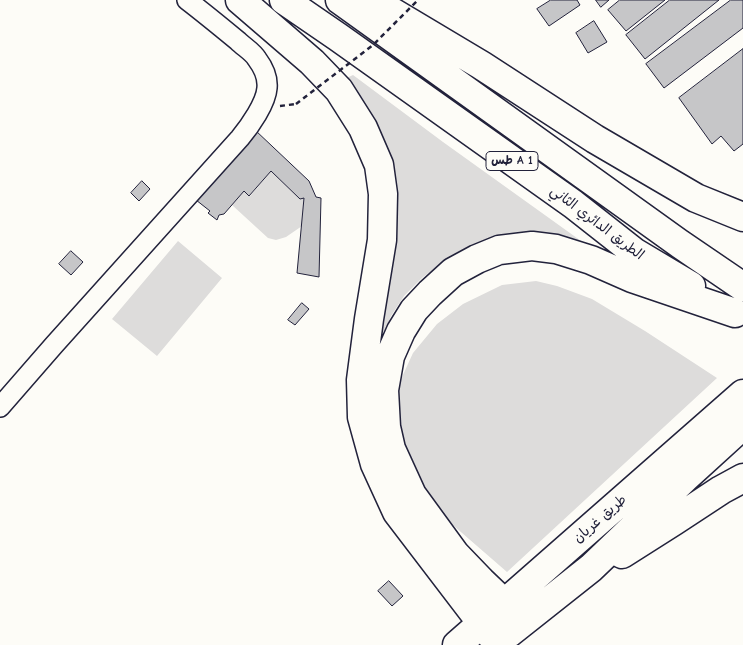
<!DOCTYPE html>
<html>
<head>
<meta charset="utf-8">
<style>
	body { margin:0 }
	canvas { display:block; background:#fdfcf7 }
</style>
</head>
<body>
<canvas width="743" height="645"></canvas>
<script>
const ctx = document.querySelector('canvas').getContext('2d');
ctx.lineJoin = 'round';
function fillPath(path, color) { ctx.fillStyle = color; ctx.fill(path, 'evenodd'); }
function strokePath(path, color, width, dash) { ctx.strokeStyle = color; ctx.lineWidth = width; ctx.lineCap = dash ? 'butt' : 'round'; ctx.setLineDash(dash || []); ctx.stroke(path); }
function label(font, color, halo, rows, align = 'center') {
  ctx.font = font + ' "Comic Neue","Playpen Sans Arabic",sans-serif'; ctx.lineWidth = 4; ctx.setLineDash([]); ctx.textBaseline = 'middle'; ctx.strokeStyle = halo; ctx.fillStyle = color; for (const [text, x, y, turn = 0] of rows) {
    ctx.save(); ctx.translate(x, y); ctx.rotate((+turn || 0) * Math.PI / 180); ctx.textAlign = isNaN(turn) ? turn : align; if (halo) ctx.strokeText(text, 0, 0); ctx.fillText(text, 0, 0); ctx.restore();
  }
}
fillPath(new Path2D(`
	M353,75L443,142L609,261L575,248L445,262L423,277L404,296L391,316L382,337L372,368L391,187L340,81Z
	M271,171L300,199L304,198L302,226L286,237L276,240L268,238L232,205L244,191L250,196Z
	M178,241L222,278L157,356L112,319Z
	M536,281L557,286L592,299L645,331L717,378L507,572L439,513L408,464L397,423V388L413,353L437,324L463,304L502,285Z`), '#dddcdb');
const building = new Path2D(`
	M551,0H577L580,5L549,26L537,9Z
	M596,0H609L601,7Z
	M620,0H665L626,31L608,10Z
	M670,0H719L645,59L626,35Z
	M731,0H743V28L664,88L646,64Z
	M594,21L607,42L588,53L576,33Z
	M743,49V144L734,151L721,136L712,144L679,98Z
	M255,130L309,181L316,197L321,198L319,277L297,273L304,198L300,199L271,171L249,196L244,191L224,214L219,215L217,220L208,213L210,211L196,200Z
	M142,181L150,189L139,201L131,193Z
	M71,251L83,262L71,275L59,264Z
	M302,303L309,309L295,325L288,320Z
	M389,581L403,596L392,606L378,591Z`);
fillPath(building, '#c6c6c8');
strokePath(building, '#22223b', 1);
const street = new Path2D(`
	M0,407L54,345L240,138C250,126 266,103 267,88C268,78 263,67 257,59C253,52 244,47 238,41C221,27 204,13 187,0`);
const highway = new Path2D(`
	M240,0L312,62L339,90L363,128L379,165L383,194L382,240L369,319L361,380L362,417L375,464L397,512L497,643
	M284,0L338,37L573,204L634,252L691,286
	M340,0L680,244L743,287
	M372,0L481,65L595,139L696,198L743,217
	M622,554L674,521L721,490L743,478
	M522,622L504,603L481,581L455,554L412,495L391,449L386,427L384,390L390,356L401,331L414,310L430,293L453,272L477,259L499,250L532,246L556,249L591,260L632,278L735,313
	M509,633L591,568L686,477L743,425
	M457,645L743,394`);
strokePath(street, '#22223b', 22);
strokePath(highway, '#22223b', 31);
strokePath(new Path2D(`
	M280,106L296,104`), '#22223b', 2.5, [5, 4]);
strokePath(street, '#fdfcf7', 19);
strokePath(highway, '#fdfcf7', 28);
strokePath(new Path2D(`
	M296,104L373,45L418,0`), '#22223b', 2.5, [5, 4]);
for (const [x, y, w] of [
	[512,161,52]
]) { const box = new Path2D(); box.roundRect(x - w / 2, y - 9.5, w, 19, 4); ctx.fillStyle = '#fdfcf7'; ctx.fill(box); strokePath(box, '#22223b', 1); }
label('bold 12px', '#22223b', null, [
	["طس A 1",512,161]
]);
label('14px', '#22223b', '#fdfcf7', [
	["الطريق الدائري الثاني",597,223,37],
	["طريق غريان",600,519,-41]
]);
</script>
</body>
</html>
